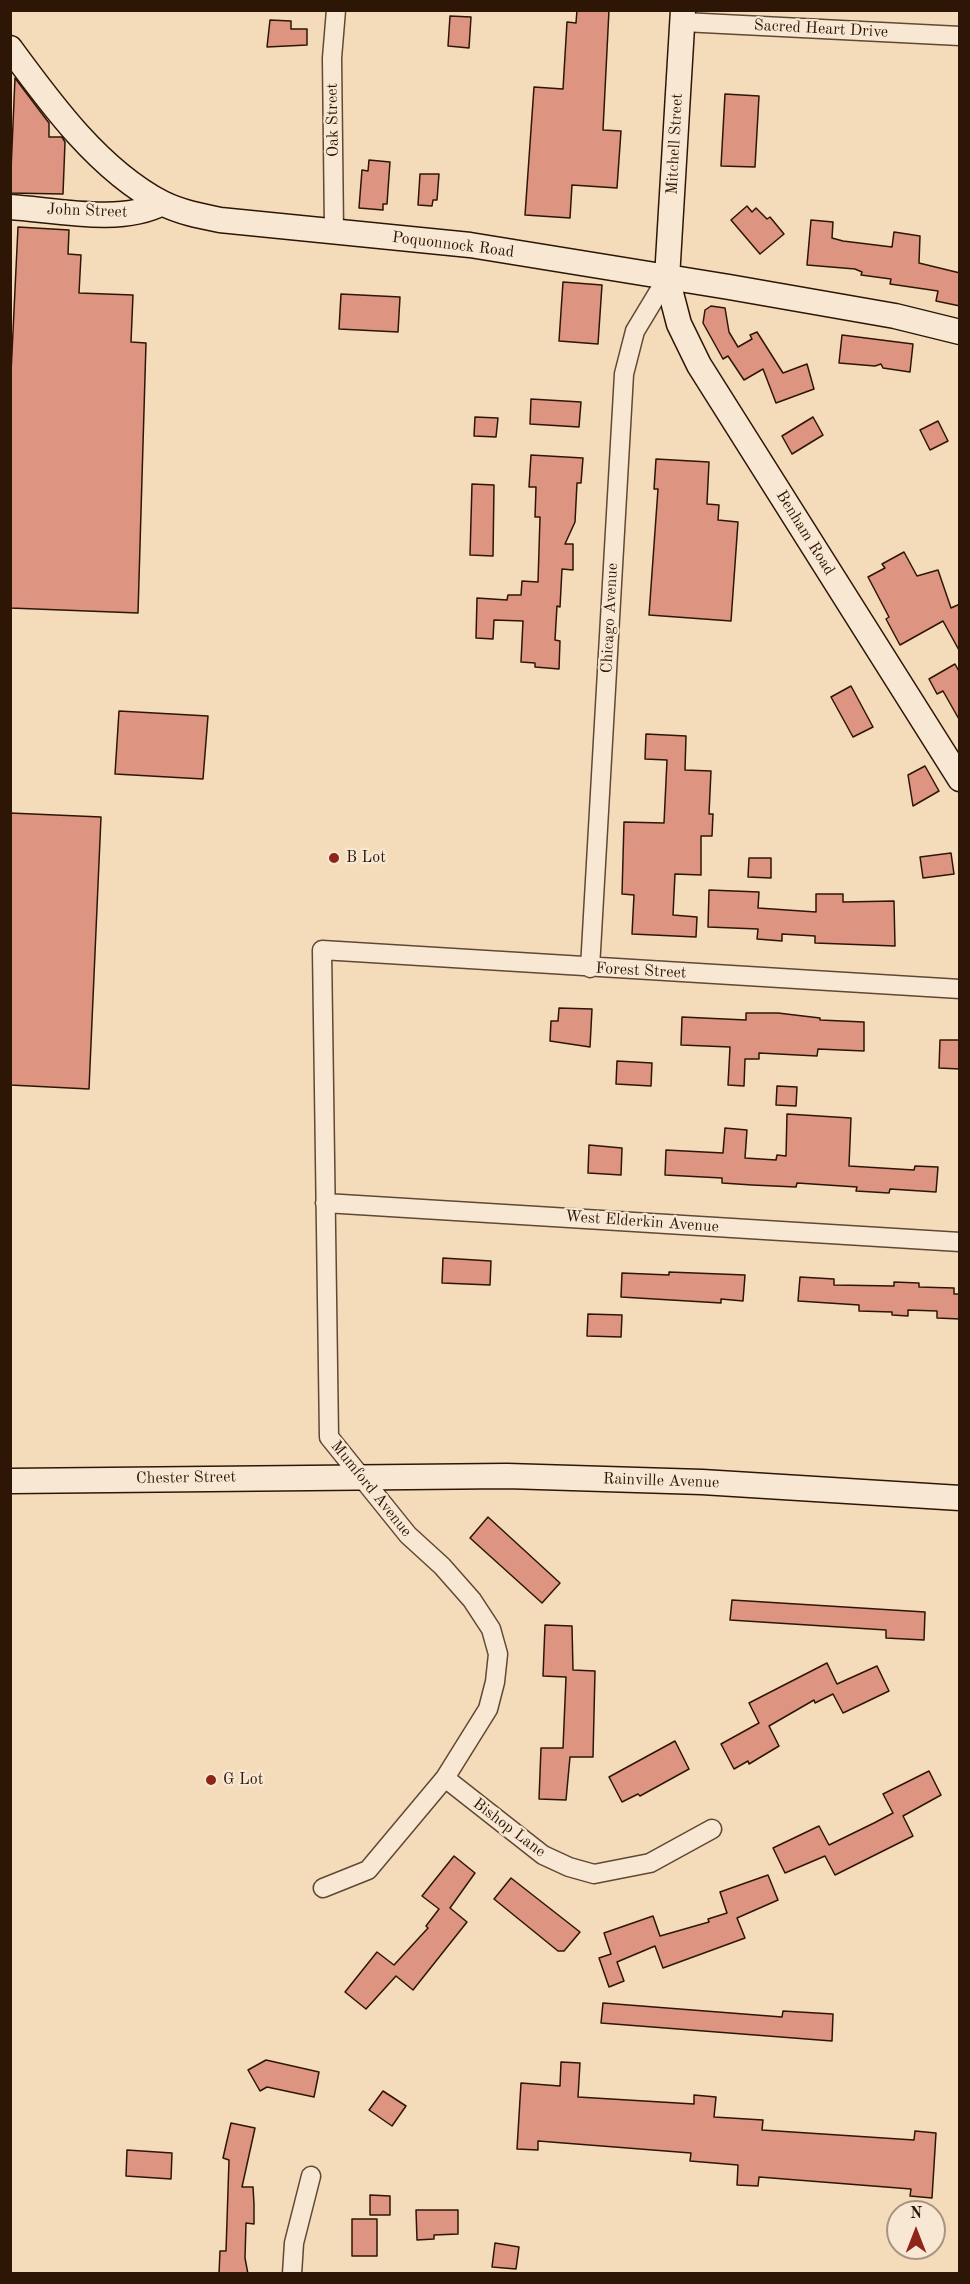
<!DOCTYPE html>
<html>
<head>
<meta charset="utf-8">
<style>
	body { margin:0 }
	#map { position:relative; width:970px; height:2284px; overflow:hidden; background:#f4dcbb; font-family:"Old Standard TT",serif }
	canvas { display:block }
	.frame { position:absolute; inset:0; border:12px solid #2e1606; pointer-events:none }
	.north { position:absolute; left:886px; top:2200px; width:60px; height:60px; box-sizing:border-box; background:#f8e8d3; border:2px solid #a79481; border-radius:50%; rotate:0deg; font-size:16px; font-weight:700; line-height:24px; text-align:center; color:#2e1606 }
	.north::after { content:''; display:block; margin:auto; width:21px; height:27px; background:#8f2418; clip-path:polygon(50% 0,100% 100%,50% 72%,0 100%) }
</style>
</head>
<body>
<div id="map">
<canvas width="970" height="2284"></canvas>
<div class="frame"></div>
<div class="north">N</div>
</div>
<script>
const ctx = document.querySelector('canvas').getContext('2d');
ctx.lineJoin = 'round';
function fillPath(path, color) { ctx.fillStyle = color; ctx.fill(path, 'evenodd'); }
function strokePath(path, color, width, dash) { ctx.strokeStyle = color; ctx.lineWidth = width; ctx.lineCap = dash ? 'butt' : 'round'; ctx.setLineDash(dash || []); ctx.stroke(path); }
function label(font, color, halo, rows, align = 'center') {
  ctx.font = font + ' "Old Standard TT",serif'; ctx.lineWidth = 4.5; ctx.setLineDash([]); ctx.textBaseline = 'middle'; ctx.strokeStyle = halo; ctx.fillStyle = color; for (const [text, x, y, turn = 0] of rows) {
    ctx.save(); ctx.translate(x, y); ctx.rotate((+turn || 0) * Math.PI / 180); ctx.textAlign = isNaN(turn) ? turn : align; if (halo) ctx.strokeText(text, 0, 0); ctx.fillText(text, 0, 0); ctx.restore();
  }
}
const building = new Path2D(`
	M577,10H609L603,130L621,131L617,188L572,185L570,218L525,215L534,87L563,89L567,22L576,23Z
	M450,16L471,17L469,48L448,46Z
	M270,20L291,21V29H307V45L267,47Z
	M15,78L49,123V137H62L65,142L63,194L10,193Z
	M725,94L759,96L755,167L721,166Z
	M369,160L390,162L387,204H383V210L359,208L362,170L368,171Z
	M420,174H439L437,200H433L432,206L418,205Z
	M747,206L752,212L756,208L767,219L770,217L784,234L760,254L731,220Z
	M811,220L833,222L832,238L843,241L892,247L894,232L920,236L919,263L960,273V306L936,301L938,291L890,284L891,279L861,275L862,272L855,269L807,265Z
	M18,227L69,230L68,254L81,255L79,293L133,295L131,342L146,343L138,613L10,608V394Z
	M563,282L602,285L598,344L559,341Z
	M341,294L400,297L398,332L339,329Z
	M711,306L725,308L729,332L738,347L752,339L750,335L757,332L783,373L807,364L814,389L776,403L763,369L744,380L728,356L723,359L703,323L705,310Z
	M842,335L913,344L910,372L883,368L881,364L875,366L839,363Z
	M531,399L581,402L579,427L530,424Z
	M475,417L498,418L496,437L474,436Z
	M813,417L823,435L792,454L782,436Z
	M938,421L948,441L930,450L920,430Z
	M531,455L583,458L581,483H577L575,522L565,544H573V570L562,569L560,607L557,606L555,640L560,641L559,669L535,667V663L521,662L523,621L494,620L493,639L476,638L477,598L507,600L508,595H521L522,581L538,582L540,517H535L536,487H529Z
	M656,459L709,462L707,504L719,505L718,520L738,522L731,621L649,615L658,489H654Z
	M472,484L494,485L493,556L470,555Z
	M904,552L917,576L938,570L951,608L960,604V652L943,621L900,645L886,619L889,617L868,577L885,568L882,564Z
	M955,664L960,673V721L943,691L937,694L929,679Z
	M851,686L873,727L853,737L831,697Z
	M119,711L208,716L203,779L115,774Z
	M646,734L686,736L685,770L711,771L709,814H713L712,836H701V875L675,874L673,915L697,917L696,937L632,934L634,895L622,894L624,822L664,823L667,760L645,759Z
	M925,766L939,791L913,806L908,775Z
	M10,813L101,817L89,1089L10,1085Z
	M951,853L954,874L923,878L920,857Z
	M749,858H771V878L748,877Z
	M709,890L759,892L758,908L816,912V894H843V902L894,901L895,946L815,943V936L782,934V941L757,939L758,929L708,927Z
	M559,1008L592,1009L590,1047L550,1041L551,1021H558Z
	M746,1013H778L820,1018V1020L864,1022V1051L818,1049L817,1056L759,1053V1059H745L744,1086L728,1085L730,1047L681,1045L682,1017L746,1020Z
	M940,1040H960V1069L939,1068Z
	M617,1061L652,1063L651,1086L616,1084Z
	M777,1086L797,1087L796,1106L776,1105Z
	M787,1114L851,1118L849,1166L914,1170L915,1166L938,1167L936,1192L890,1189L889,1193L856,1191L857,1187L797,1183L796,1187L752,1185L722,1183V1178L665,1175L666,1150L723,1153L725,1128L747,1130L745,1158L776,1160L777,1155L786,1156Z
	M589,1145L622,1148L621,1175L588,1173Z
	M443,1258L491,1261L490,1285L442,1283Z
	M669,1272L745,1275L743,1301L721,1299V1303L621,1297L622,1273L669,1275Z
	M800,1277L834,1279V1285L894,1286V1282L919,1283V1287L954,1288V1294H960V1319L937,1318V1311L908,1310V1316L892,1315V1312L859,1311V1305L798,1301Z
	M588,1314L622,1315L621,1337L587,1336Z
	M488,1517L560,1583L542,1603L470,1538Z
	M732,1600L925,1612L924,1640L886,1638V1630L730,1620Z
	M545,1625L572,1626L573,1670L595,1671L593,1757H570L566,1800L539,1799L541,1748H563L566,1677L543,1676Z
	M827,1663L837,1684L877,1666L889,1691L843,1713L833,1694L815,1703L814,1700L769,1726L779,1746L749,1764L748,1761L734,1769L721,1744L759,1723L749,1703Z
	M675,1741L689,1769L640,1796L638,1794L622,1802L609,1777Z
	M929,1771L941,1795L903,1816L913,1836L835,1875L825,1856L785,1873L773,1848L819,1826L829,1845L874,1823L893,1813L883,1794Z
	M454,1856L475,1873L450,1908L467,1922L413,1990L396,1976L366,2009L345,1992L377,1952L394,1965L428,1928L426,1926L439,1909L422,1896Z
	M768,1875L778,1900L737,1918L745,1938L663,1968L655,1946L617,1962L624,1981L609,1987L599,1958L611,1954L604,1933L653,1916L660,1936L709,1922L708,1919L727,1913L720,1892Z
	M511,1878L580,1932L564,1951H558L494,1899Z
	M603,2003L782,2017L783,2011L833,2014L832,2041L601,2023Z
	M266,2060L319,2072L314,2097L267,2087L260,2091L248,2070Z
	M561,2062L580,2063L578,2097L694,2104V2095L716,2097L714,2117L763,2120L762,2130L914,2140L915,2131L936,2133L932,2198L910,2196L911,2189L759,2177L758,2186L737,2185L738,2165L690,2161L691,2153L538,2141V2150L517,2149L521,2083L560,2086Z
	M383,2091L406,2106L392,2126L369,2110Z
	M231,2123L255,2128L242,2187H253L254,2204V2224L246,2223L245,2258L248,2274H219L220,2251H226L229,2160L223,2158Z
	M127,2150L172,2153L171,2179L126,2176Z
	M370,2195L390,2196V2215H370Z
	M416,2210H458V2234L434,2235V2239L417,2240Z
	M352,2219H377V2256H352Z
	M495,2243L519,2247L516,2269L492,2267Z`);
fillPath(building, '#dd9480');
strokePath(building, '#2e1606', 1.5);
const street = new Path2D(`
	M683,22L960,36
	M334,230L332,58L336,10
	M590,968L624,374L635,331L667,278
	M325,1203L960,1242
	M445,1778L543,1855L569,1867L594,1874L650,1863L712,1829
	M323,1888L368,1870L445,1778L488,1709L495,1682L498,1654L491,1629L472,1600L442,1566L408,1535L329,1437L322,950L960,989
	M292,2274L294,2243L311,2176`);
const secondary = new Path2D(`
	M683,10L667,278L679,324L699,365L960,779
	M10,48C51,104 99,170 162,203C180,212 200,216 220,220L470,245L729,287L895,316L960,332
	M10,207C55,210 122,225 162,203
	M10,1481L507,1476L702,1482L960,1498`);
strokePath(street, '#604833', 21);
strokePath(secondary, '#2e1606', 27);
strokePath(street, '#f8e8d3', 18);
strokePath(secondary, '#f8e8d3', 24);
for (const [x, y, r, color] of [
	[334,858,6,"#8f2418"],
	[211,1780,6,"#8f2418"]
]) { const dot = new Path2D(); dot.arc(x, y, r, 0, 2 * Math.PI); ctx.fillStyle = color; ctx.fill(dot); strokePath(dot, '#f8e8d3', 2); }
label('16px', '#2e1606', '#f8e8d3', [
	["Sacred Heart Drive",821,29,3],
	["Oak Street",333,120,-91],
	["Mitchell Street",675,144,-87],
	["John Street",87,211,2],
	["Poquonnock Road",453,245,7],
	["Benham Road",805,533,58],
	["Chicago Avenue",610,618,-87],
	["Forest Street",641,971,3],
	["West Elderkin Avenue",642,1222,4],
	["Chester Street",186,1478,-1],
	["Rainville Avenue",661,1481,2],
	["Mumford Avenue",371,1489,51],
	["Bishop Lane",509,1828,37]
]);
label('16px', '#2e1606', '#f8e8d3', [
	["B Lot",346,858],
	["G Lot",223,1780]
], 'left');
</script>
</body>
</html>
